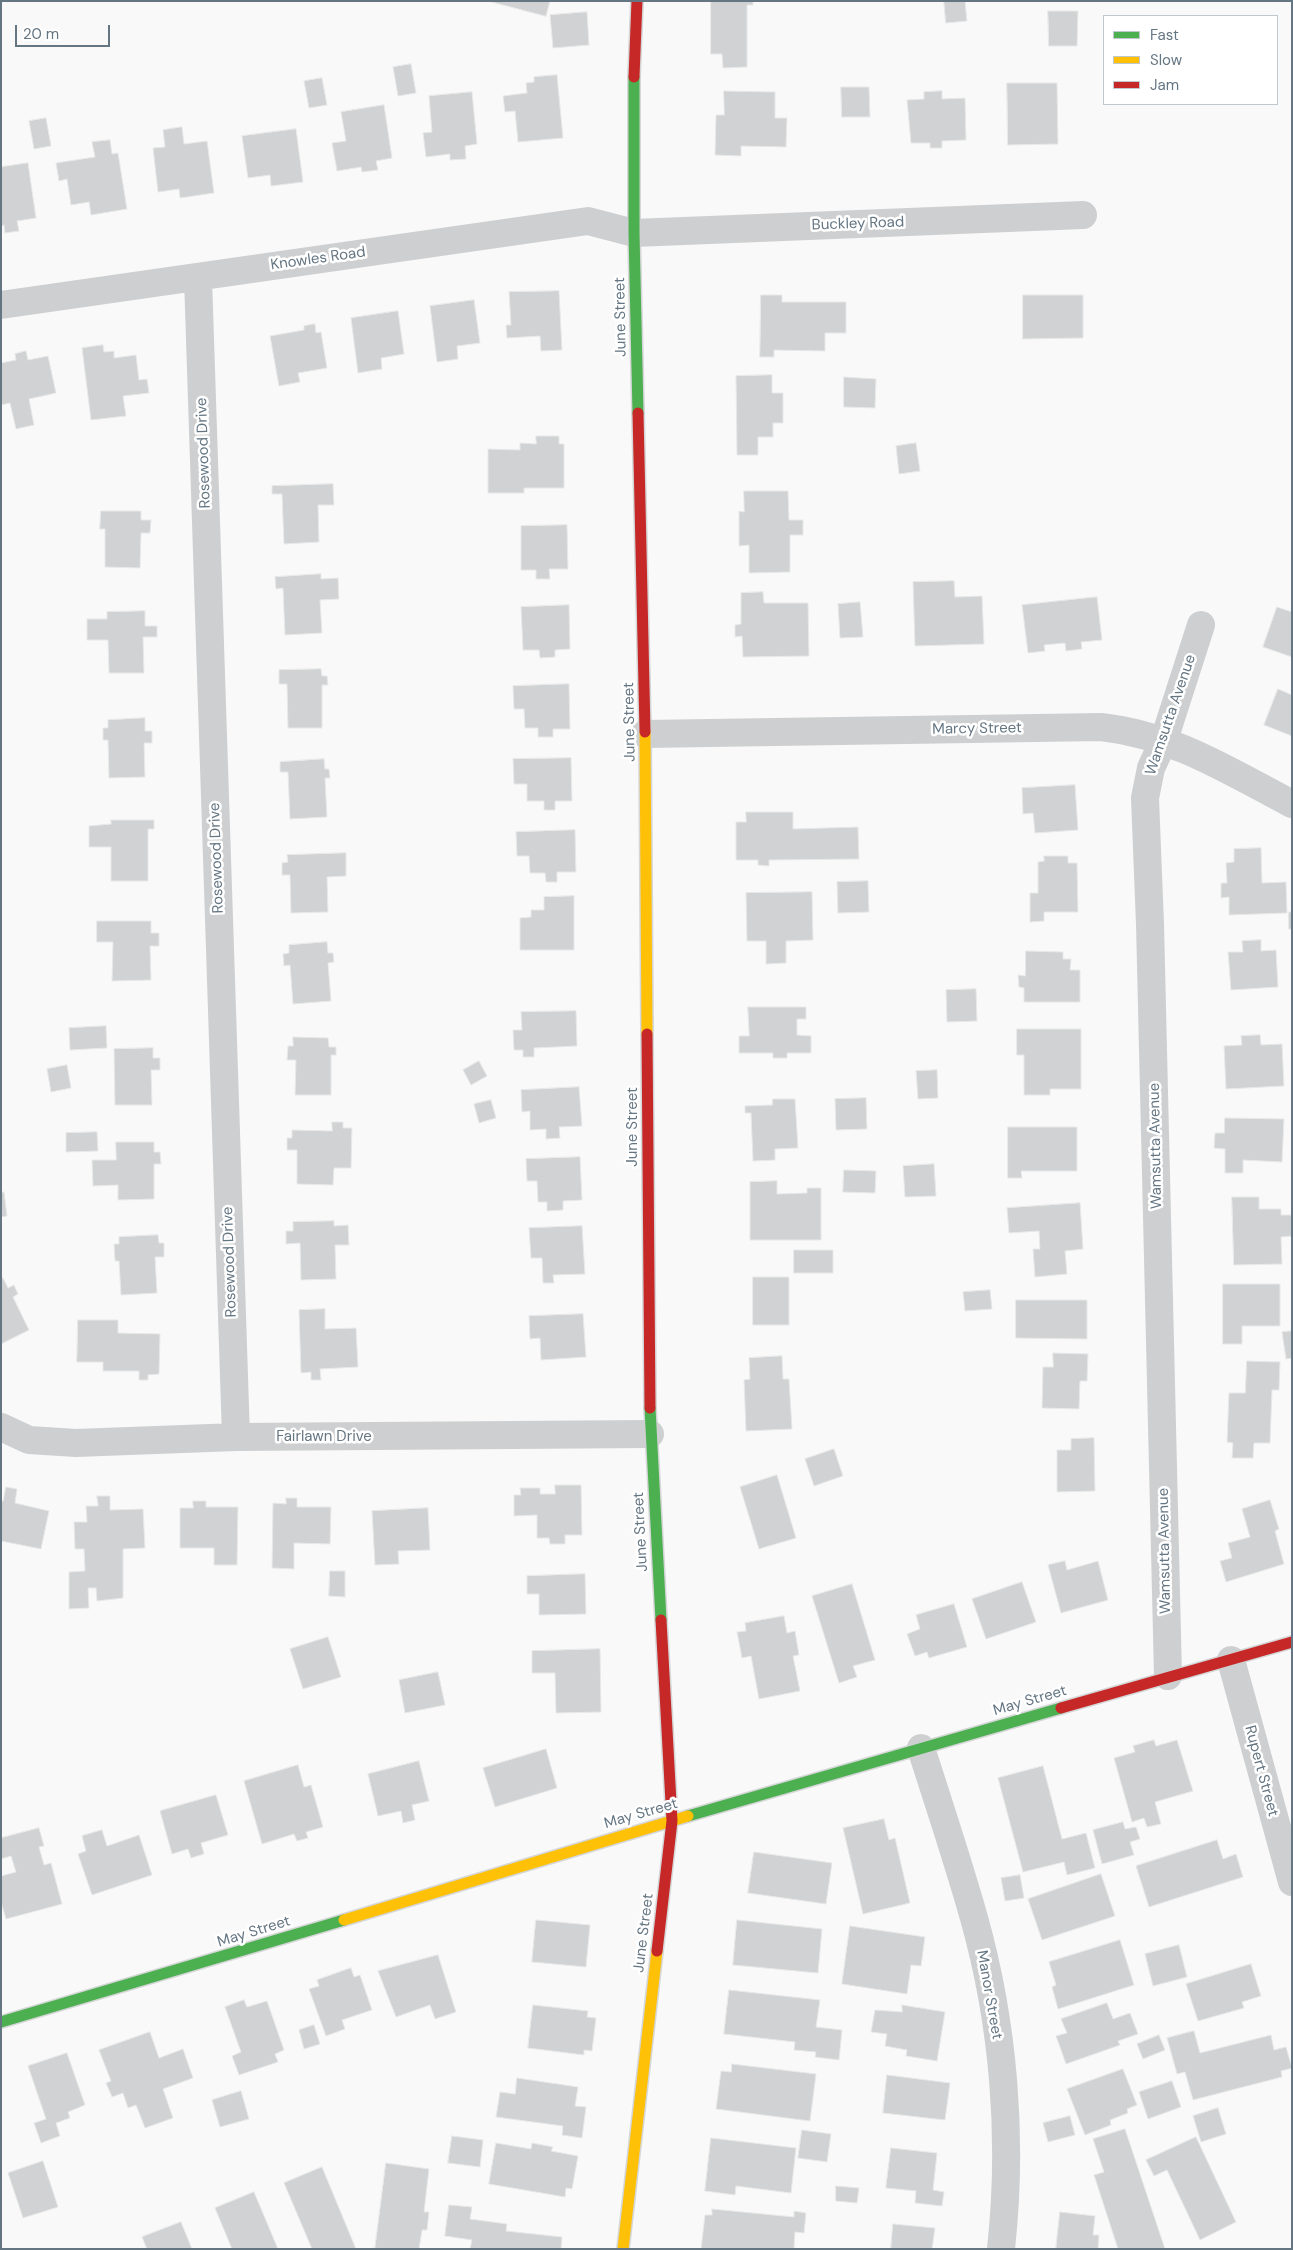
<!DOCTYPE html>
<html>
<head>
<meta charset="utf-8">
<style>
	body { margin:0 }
	#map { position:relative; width:1293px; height:2250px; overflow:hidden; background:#f9f9f9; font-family:"DM Sans",sans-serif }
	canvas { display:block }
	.frame { position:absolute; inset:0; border:2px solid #657683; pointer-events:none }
	.legend { position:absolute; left:1103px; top:15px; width:175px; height:90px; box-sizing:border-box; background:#fff; border:1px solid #c1c8cd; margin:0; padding:6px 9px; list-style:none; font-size:15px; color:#657683 }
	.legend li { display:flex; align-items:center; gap:10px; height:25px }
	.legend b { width:25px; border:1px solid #c1c8cd }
	.scale { position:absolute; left:15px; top:25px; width:95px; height:22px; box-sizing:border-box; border:2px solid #657683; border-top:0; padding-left:6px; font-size:15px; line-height:18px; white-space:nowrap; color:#657683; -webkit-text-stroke:4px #fff; paint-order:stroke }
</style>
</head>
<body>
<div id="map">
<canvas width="1293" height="2250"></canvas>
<div class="frame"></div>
<ul class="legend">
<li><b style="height:6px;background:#4caf50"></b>Fast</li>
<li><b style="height:6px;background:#ffc107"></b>Slow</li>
<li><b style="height:6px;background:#c62828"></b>Jam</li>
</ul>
<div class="scale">20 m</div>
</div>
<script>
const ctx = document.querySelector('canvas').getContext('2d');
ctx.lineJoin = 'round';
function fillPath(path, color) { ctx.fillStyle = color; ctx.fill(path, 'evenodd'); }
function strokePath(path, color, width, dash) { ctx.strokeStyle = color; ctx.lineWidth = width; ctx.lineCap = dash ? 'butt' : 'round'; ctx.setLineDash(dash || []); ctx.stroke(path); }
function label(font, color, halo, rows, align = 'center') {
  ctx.font = font + ' "DM Sans",sans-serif'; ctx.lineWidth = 5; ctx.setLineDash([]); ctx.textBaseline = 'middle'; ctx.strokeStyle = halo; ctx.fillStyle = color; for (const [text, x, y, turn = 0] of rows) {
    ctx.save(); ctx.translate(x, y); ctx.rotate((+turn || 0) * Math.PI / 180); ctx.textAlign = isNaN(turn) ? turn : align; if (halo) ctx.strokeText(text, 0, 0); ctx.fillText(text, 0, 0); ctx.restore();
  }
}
const building = new Path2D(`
	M488,1H550L546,16Z
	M711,1H753V5H747V67L723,68L722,54H711Z
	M944,1H965L967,21L946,23Z
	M1048,11H1078L1077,46H1049Z
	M587,12L589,45L553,48L550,15Z
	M411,64L416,93L398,96L393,67Z
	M557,75L563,138L518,142L515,111L505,112L503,96L527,93L526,83L534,82V77Z
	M322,78L327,105L309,108L304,81Z
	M1007,83H1057L1058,144L1008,145Z
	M841,87H869L870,117H842Z
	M724,91L775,92V118H787L786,147L741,146V156L715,155L716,115H724Z
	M942,91V99L965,98L966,140L942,141V148H930V143H911L907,100L924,99V92Z
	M472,92L477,144L465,146L466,159L450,160V154L426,157L423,133L432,132L429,96Z
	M384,105L392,158L376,161L378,170L362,172L361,167L337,171L332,143L346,141L341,112Z
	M46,118L51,146L34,149L29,121Z
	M182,127L184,144L207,141L214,193L180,198L179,189L158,192L153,148L165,147L163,130Z
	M296,129L303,182L271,186L270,175L248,178L242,136Z
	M110,140L112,154L118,153L127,209L91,215L89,202L71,205L67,179L59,181L56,163L95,157L92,142Z
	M28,163L36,218L17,221L19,231L5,233L4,225L1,226V167Z
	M559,291L562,350L541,351L540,336L507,338L506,325H511L509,292Z
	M761,295H782V302H846V333H825V351L774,350V357H760Z
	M1023,295H1083V338L1023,339Z
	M474,300L480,343L457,346L458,359L437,362L430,306Z
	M398,311L404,354L381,358L382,369L358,373L351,318Z
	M315,324L316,333L321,332L327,368L298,373L300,382L279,386L270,336L304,330V326Z
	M103,345L104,352L114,351V358L136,355L139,380L147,379L149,393L123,396L126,416L91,420L82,348Z
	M26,351L28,360L48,356L56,393L29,399L34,425L16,429L10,403L1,405V363L16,360L15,354Z
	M772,375V393H783V423H773V437H758V455H737L736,376Z
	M844,377L876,379L875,408L844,407Z
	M536,436H559V444H564V488H524V493H488V449L520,450V443L536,444Z
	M916,443L920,471L899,474L896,446Z
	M333,484L334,505H318L319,542L284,544L282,494H272V486Z
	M744,491H788L789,520H803V535H790V572L749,573V545L739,546V511L744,512Z
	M101,511H141V520H151L150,533H141L140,568L105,567V529H100Z
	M567,525L568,569H549L550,579H536V570H521V526Z
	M321,574V579L338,578L339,599L320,600L322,633L285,635L283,588L276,589L275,577Z
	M954,581L955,597L982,596L984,644L915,646L913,582Z
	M763,592L764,603H808L809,656L743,657L742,636L735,637V625L741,624V593Z
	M1097,597L1102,640L1081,642L1082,649L1066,651L1065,643L1044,645L1045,651L1028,653L1022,605Z
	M860,602L863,637L840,638L838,604Z
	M569,605L570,649L555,650V657L540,658L539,650H523L521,607Z
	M1277,607L1292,612V657L1263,647Z
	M145,611V626H157V637H143L144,673H109L108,640H87V619H107V612Z
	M321,669L322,676H327L328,685H322V728H288L287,684H279V670Z
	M569,684L570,729H553V737H538V728H525L524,709H514L513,686Z
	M1278,689L1292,695V736L1264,725Z
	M145,718V731H152V743H144L145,777L109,778L108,740H103V728H108V720Z
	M571,758L572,801H555V810H544V801H527V784H514L513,759Z
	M324,759L325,769H329L330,778H325L327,817L290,819L288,772H280V762Z
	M1075,785L1078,830L1035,833L1033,813L1023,814L1022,788Z
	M746,812H793V829L858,827L859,859L769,860V866L758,865V860H736V822H746Z
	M111,820H154V829H148V881H111V847H89V826L111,824Z
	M575,830L576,872H557V882H546L545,873H530L529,856H517L516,832Z
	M1261,848L1262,883L1286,882L1287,913L1229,915V897L1221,898V883H1227L1226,863L1234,862V849Z
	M346,853V876L327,877L328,912L291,913L290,875H282V863L288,862L287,855Z
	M1044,856H1068V863H1077L1078,912H1044V921L1030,922V893H1038V862L1044,861Z
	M868,881L869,912L838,913L837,882Z
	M812,892L813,940L786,941V963L766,964V941H747L746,893Z
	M574,896V950H520V918L531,917V910H544V897Z
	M1289,912H1292V929H1289Z
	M97,921H151V933H159V946H150L151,980L112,981L113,942H97Z
	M1261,940V951L1276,950L1278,987L1231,990L1228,952H1243L1242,941Z
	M327,942L328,953H333L334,962L328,963L331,1001L293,1004L290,965L284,966L283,954L289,953V945Z
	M1026,951L1063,952V959H1071L1070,970H1080V1002H1024V988L1019,987L1018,975L1025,976Z
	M976,989L977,1021L947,1022L946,990Z
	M748,1007H806V1019H797V1035L811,1036V1053H787V1058H773V1053H739V1036H749Z
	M576,1011L577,1046L534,1048V1057H523V1050H514L513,1030H522L521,1012Z
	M106,1026L107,1048L70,1050L69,1028Z
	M1017,1029H1081V1089H1050V1095H1024V1055H1017Z
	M1260,1035L1261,1045L1282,1044L1284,1086L1226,1089L1224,1046L1242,1045L1241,1036Z
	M293,1037L328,1038L329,1047H336V1055H331V1095H295L296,1060H287L288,1046H293Z
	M153,1048V1058H160V1070H151L152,1105H115L114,1049Z
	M479,1061L487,1076L471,1085L463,1070Z
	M67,1065L71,1088L51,1092L47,1069Z
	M937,1070L938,1098L918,1099L916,1071Z
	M579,1087L582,1126L559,1127L560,1138L546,1139V1129L530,1130V1111L522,1112L521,1090Z
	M866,1098L867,1129L836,1130L835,1099Z
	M773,1099H795L798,1148L775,1149V1160L753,1161L751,1113H745V1106L772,1105Z
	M491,1100L496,1118L479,1123L474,1104Z
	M1225,1118L1284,1119L1282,1162L1243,1160V1173H1225V1149L1214,1148L1215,1133H1224Z
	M332,1122H343V1128H352L351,1168H334L333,1185L297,1184V1150H287V1138H292V1130L332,1131Z
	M1008,1127H1077V1171H1021L1022,1178H1008Z
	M97,1132L98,1151L66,1152V1133Z
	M116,1142H154V1152H160L161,1164H154V1199L118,1200V1185L93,1186L92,1160H116Z
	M580,1157L582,1200L563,1201V1210L547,1211V1202H538L537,1181H527L526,1159Z
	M934,1164L936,1196L905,1197L903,1166Z
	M844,1170L876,1171L875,1193L843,1192Z
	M777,1181V1194L807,1193V1188H821V1240H750V1182Z
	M1,1192H4L7,1216L1,1217Z
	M1232,1197H1259V1209H1281V1215H1292V1236L1281,1237L1282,1264L1234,1265Z
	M1080,1203L1083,1249L1065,1251L1067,1274L1035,1277L1033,1249H1040L1039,1231L1009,1233L1007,1208Z
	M334,1221V1226L348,1225L349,1245H335L336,1279L301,1280L300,1243L286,1244V1231H293V1222Z
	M582,1226L585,1274L553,1275L554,1283H543L542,1258H531L529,1228Z
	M158,1235L159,1243H164V1257H155L157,1293L121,1295L119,1261H115L114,1244H119V1237Z
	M794,1250H833V1273H794Z
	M753,1277H789V1325H753Z
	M3,1278L8,1288L14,1285L18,1294L13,1297L29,1330L1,1344V1279Z
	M1223,1284H1280V1326H1242V1344H1223Z
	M990,1290L992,1309L965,1311L963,1292Z
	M1016,1300H1087V1339L1016,1338Z
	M325,1309V1329L356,1328L358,1367L320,1369L321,1380H311V1372L301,1373L299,1310Z
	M583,1314L586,1357L541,1360L540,1338L530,1339L529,1316Z
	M78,1320H118V1333L160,1334L159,1374L148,1375V1380H139V1371H103V1362H77Z
	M1292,1331V1358L1286,1359L1282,1332Z
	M1053,1353L1088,1354L1087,1381H1080L1079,1409L1042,1408L1043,1367H1053Z
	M782,1356L783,1379H789L792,1429L746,1431L744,1380L750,1379L749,1358Z
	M1247,1361L1280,1362L1279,1390H1272L1270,1443H1254L1253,1458H1232L1233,1443L1227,1442L1229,1393H1245Z
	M1094,1438L1095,1491L1057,1492V1450H1071V1439Z
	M834,1449L843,1476L814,1486L805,1459Z
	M777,1475L796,1538L759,1549L740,1487Z
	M555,1485H581L582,1535H565V1544H550L549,1538H537V1515L514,1516V1495H521L520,1488H540V1494H555Z
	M6,1487L17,1489L15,1503L49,1511L41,1549L1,1541V1501H3Z
	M97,1496H110V1510L143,1509L145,1548L123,1549V1598L97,1601L96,1588H88L89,1608L69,1609V1572L85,1571L84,1549H75L74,1522H87L86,1506H98Z
	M286,1498H297V1507H331L330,1544L294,1543V1569L272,1568L273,1503L286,1504Z
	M1270,1500L1279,1529L1275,1531L1284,1564L1226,1582L1220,1561L1232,1558L1228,1543L1250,1537L1242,1509Z
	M193,1501H206V1507H238L237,1565H214V1548H180V1508H193Z
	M428,1508L430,1550L398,1551L399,1564L375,1565L372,1511Z
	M1065,1561L1067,1570L1098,1561L1108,1600L1061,1613L1048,1565Z
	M330,1571H345V1597L329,1596Z
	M585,1574L586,1614L539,1615V1594H527V1576Z
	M1022,1582L1036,1622L986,1639L972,1599Z
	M852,1584L875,1660L853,1666L857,1677L839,1683L812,1596Z
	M954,1604L967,1647L929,1658L927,1652L915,1656L907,1634L920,1629L916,1615Z
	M784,1616L787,1633L795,1631L799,1655L793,1656L800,1691L759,1699L751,1656L742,1658L737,1632L746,1631L745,1623Z
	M328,1637L341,1677L303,1689L290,1649Z
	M600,1649L601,1712L556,1713L555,1673H532V1651Z
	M438,1672L445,1705L405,1713L399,1680Z
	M1154,1740L1156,1746L1177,1740L1193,1791L1155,1802L1161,1824L1147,1827L1144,1818L1132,1822L1114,1758L1135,1752L1133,1746Z
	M546,1749L557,1788L495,1807L483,1768Z
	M419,1761L429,1801L412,1805L415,1820L403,1823L401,1811L378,1816L368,1774Z
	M298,1765L304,1787L311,1785L323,1827L306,1832L308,1838L297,1841L294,1834L262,1844L244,1781Z
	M1043,1766L1062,1839L1086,1833L1095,1868L1067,1875L1064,1862L1023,1872L998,1778Z
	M216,1795L228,1835L201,1843L204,1854L191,1858L188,1849L172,1854L160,1811Z
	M884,1819L889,1840L895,1838L910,1903L863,1914L843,1828Z
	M1123,1822L1125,1829L1136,1827L1140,1839L1130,1842L1134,1855L1102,1864L1093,1830Z
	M39,1828L44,1846L39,1847L44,1865L51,1863L62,1904L6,1919L1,1902V1876L16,1872L11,1856L1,1859V1838Z
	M102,1830L107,1846L139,1835L152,1875L92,1895L78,1854L86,1851L82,1836Z
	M1217,1840L1223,1859L1236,1854L1243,1877L1149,1907L1136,1866Z
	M754,1852L832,1863L826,1904L748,1893Z
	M1101,1874L1115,1916L1042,1940L1028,1899Z
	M1020,1875L1024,1898L1005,1901L1001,1878Z
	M536,1920L590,1925L586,1967L532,1962Z
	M737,1920L822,1929L818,1973L733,1965Z
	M850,1926L925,1937L921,1966L911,1965L907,1994L842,1984Z
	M1120,1940L1134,1985L1058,2009L1052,1987L1056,1985L1049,1962Z
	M1179,1945L1187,1977L1153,1986L1145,1954Z
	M438,1955L456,2012L435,2019L430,2005L396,2017L378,1971Z
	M1251,1964L1261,1996L1242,2002L1244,2008L1198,2021L1186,1984Z
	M351,1968L354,1977L360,1975L372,2010L342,2020L345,2029L326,2036L309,1989L319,1986L317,1980Z
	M729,1990L820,2000L816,2027L842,2030L839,2060L815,2057L816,2052L794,2050L795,2042L724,2034Z
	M244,2000L247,2007L267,2001L284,2050L275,2054L278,2062L239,2075L232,2056L241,2052L225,2007Z
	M1107,2003L1113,2019L1130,2013L1138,2034L1118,2041L1120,2045L1066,2064L1056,2036L1067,2033L1061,2019Z
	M533,2005L588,2011L587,2017L596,2018L592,2051L584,2050V2055L528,2048Z
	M902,2005L945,2012L937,2061L906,2056L907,2050L885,2046L887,2034L871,2032L875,2010L902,2012Z
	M314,2025L320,2044L304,2049L299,2030Z
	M1194,2031L1200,2053L1271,2035L1274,2050L1286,2047L1292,2068L1281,2071L1282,2077L1193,2100L1185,2072L1177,2074L1167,2038Z
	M150,2032L159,2058L183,2049L193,2078L163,2089L173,2118L145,2128L136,2105L128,2108L123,2093L112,2097L106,2083L111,2081L99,2050Z
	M1159,2035L1165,2050L1143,2059L1137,2044Z
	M67,2053L85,2105L68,2112L70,2118L56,2123L60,2136L41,2143L34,2123L46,2119L28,2066Z
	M732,2064L816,2074L810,2121L716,2109L721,2071L731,2072Z
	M1123,2069L1137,2105L1127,2109L1128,2113L1110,2120L1111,2125L1085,2135L1067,2089Z
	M887,2075L950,2083L945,2120L883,2113Z
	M517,2078L578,2087L575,2106L586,2107L582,2138L562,2135L563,2126L496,2117L500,2092L515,2094Z
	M1172,2081L1181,2107L1148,2119L1139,2092Z
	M241,2091L249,2119L220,2127L212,2100Z
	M1218,2108L1226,2134L1201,2142L1193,2116Z
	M1070,2116L1075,2135L1048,2142L1043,2123Z
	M1125,2129L1165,2249H1118L1094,2175L1104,2172L1093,2139Z
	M802,2130L831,2134L827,2162L798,2158Z
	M452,2136L483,2140L480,2167L448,2163Z
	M1196,2137L1236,2222L1200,2240L1167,2170L1154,2176L1146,2160Z
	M711,2138L796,2148L791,2193L736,2186L735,2195L705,2191Z
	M496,2143L531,2149L532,2143L553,2147L551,2151L578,2156L572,2189L566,2188L565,2197L489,2184Z
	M891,2148L937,2153L933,2190L944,2192L942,2206L915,2203L916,2191L886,2188Z
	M43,2161L58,2207L23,2218L8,2173Z
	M386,2163L429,2169L424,2212H429L427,2230H422L419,2249H375Z
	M322,2167L356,2249H312L284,2183Z
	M836,2186L859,2188L857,2203L836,2201Z
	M254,2192L278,2249H232L215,2208Z
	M449,2205L472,2207L470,2219L507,2224L506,2231L562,2237L561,2249H470L472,2240L445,2236Z
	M712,2209L794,2217V2211L806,2213L804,2233L795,2232L794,2249H701L705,2215H712Z
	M1060,2212L1095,2216L1093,2235H1099L1098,2249H1056Z
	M181,2222L192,2249H147L142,2237Z
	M893,2224L935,2228L932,2249H891Z`);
fillPath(building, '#d0d2d3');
strokePath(building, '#e8e8e8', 1);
const fast = new Path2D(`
	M634,77V233L638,413
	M650,1408L661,1620
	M688,1816L1061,1708
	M1,2022L344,1920`);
const slow = new Path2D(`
	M645,732L647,1034
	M344,1920L688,1816
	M623,2249L657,1951`);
const jam = new Path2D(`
	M634,77L637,1
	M638,413L645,732
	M647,1034L650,1408
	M1061,1708L1292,1642
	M657,1951L672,1821L661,1620`);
strokePath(fast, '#d5d6d7', 14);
strokePath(slow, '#d5d6d7', 14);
strokePath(jam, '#d5d6d7', 14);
strokePath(new Path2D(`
	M198,278L236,1437
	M1,305L588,221L634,233L1083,215
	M645,734L1101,727C1173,735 1229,771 1292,804
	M1,1427L29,1440L76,1443L236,1437L650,1434
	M1231,1660L1292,1882
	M1168,1676L1150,924L1145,798L1151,768L1164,740L1201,625
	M921,1748C939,1805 958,1861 974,1918C1004,2025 1013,2139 1001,2249`), '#cecfd0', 28);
strokePath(fast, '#4caf50', 11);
strokePath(slow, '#ffc107', 11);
strokePath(jam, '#c62828', 11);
label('15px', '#657683', '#fff', [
	["Buckley Road",858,224,-2],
	["Knowles Road",318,259,-8],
	["June Street",621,317,-91],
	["Rosewood Drive",204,453,-92],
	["Wamsutta Avenue",1171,715,-71],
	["June Street",630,722,-91],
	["Marcy Street",977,729,-1],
	["Rosewood Drive",217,858,-92],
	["June Street",633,1127,-90],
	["Wamsutta Avenue",1156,1146,-91],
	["Rosewood Drive",230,1262,-92],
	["Fairlawn Drive",324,1437],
	["June Street",641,1532,-93],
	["Wamsutta Avenue",1165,1551,-91],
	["May Street",1030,1701,-16],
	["Rupert Street",1261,1771,75],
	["May Street",641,1814,-16],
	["May Street",254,1932,-17],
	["June Street",644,1933,-83],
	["Manor Street",989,1995,80]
]);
</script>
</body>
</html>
